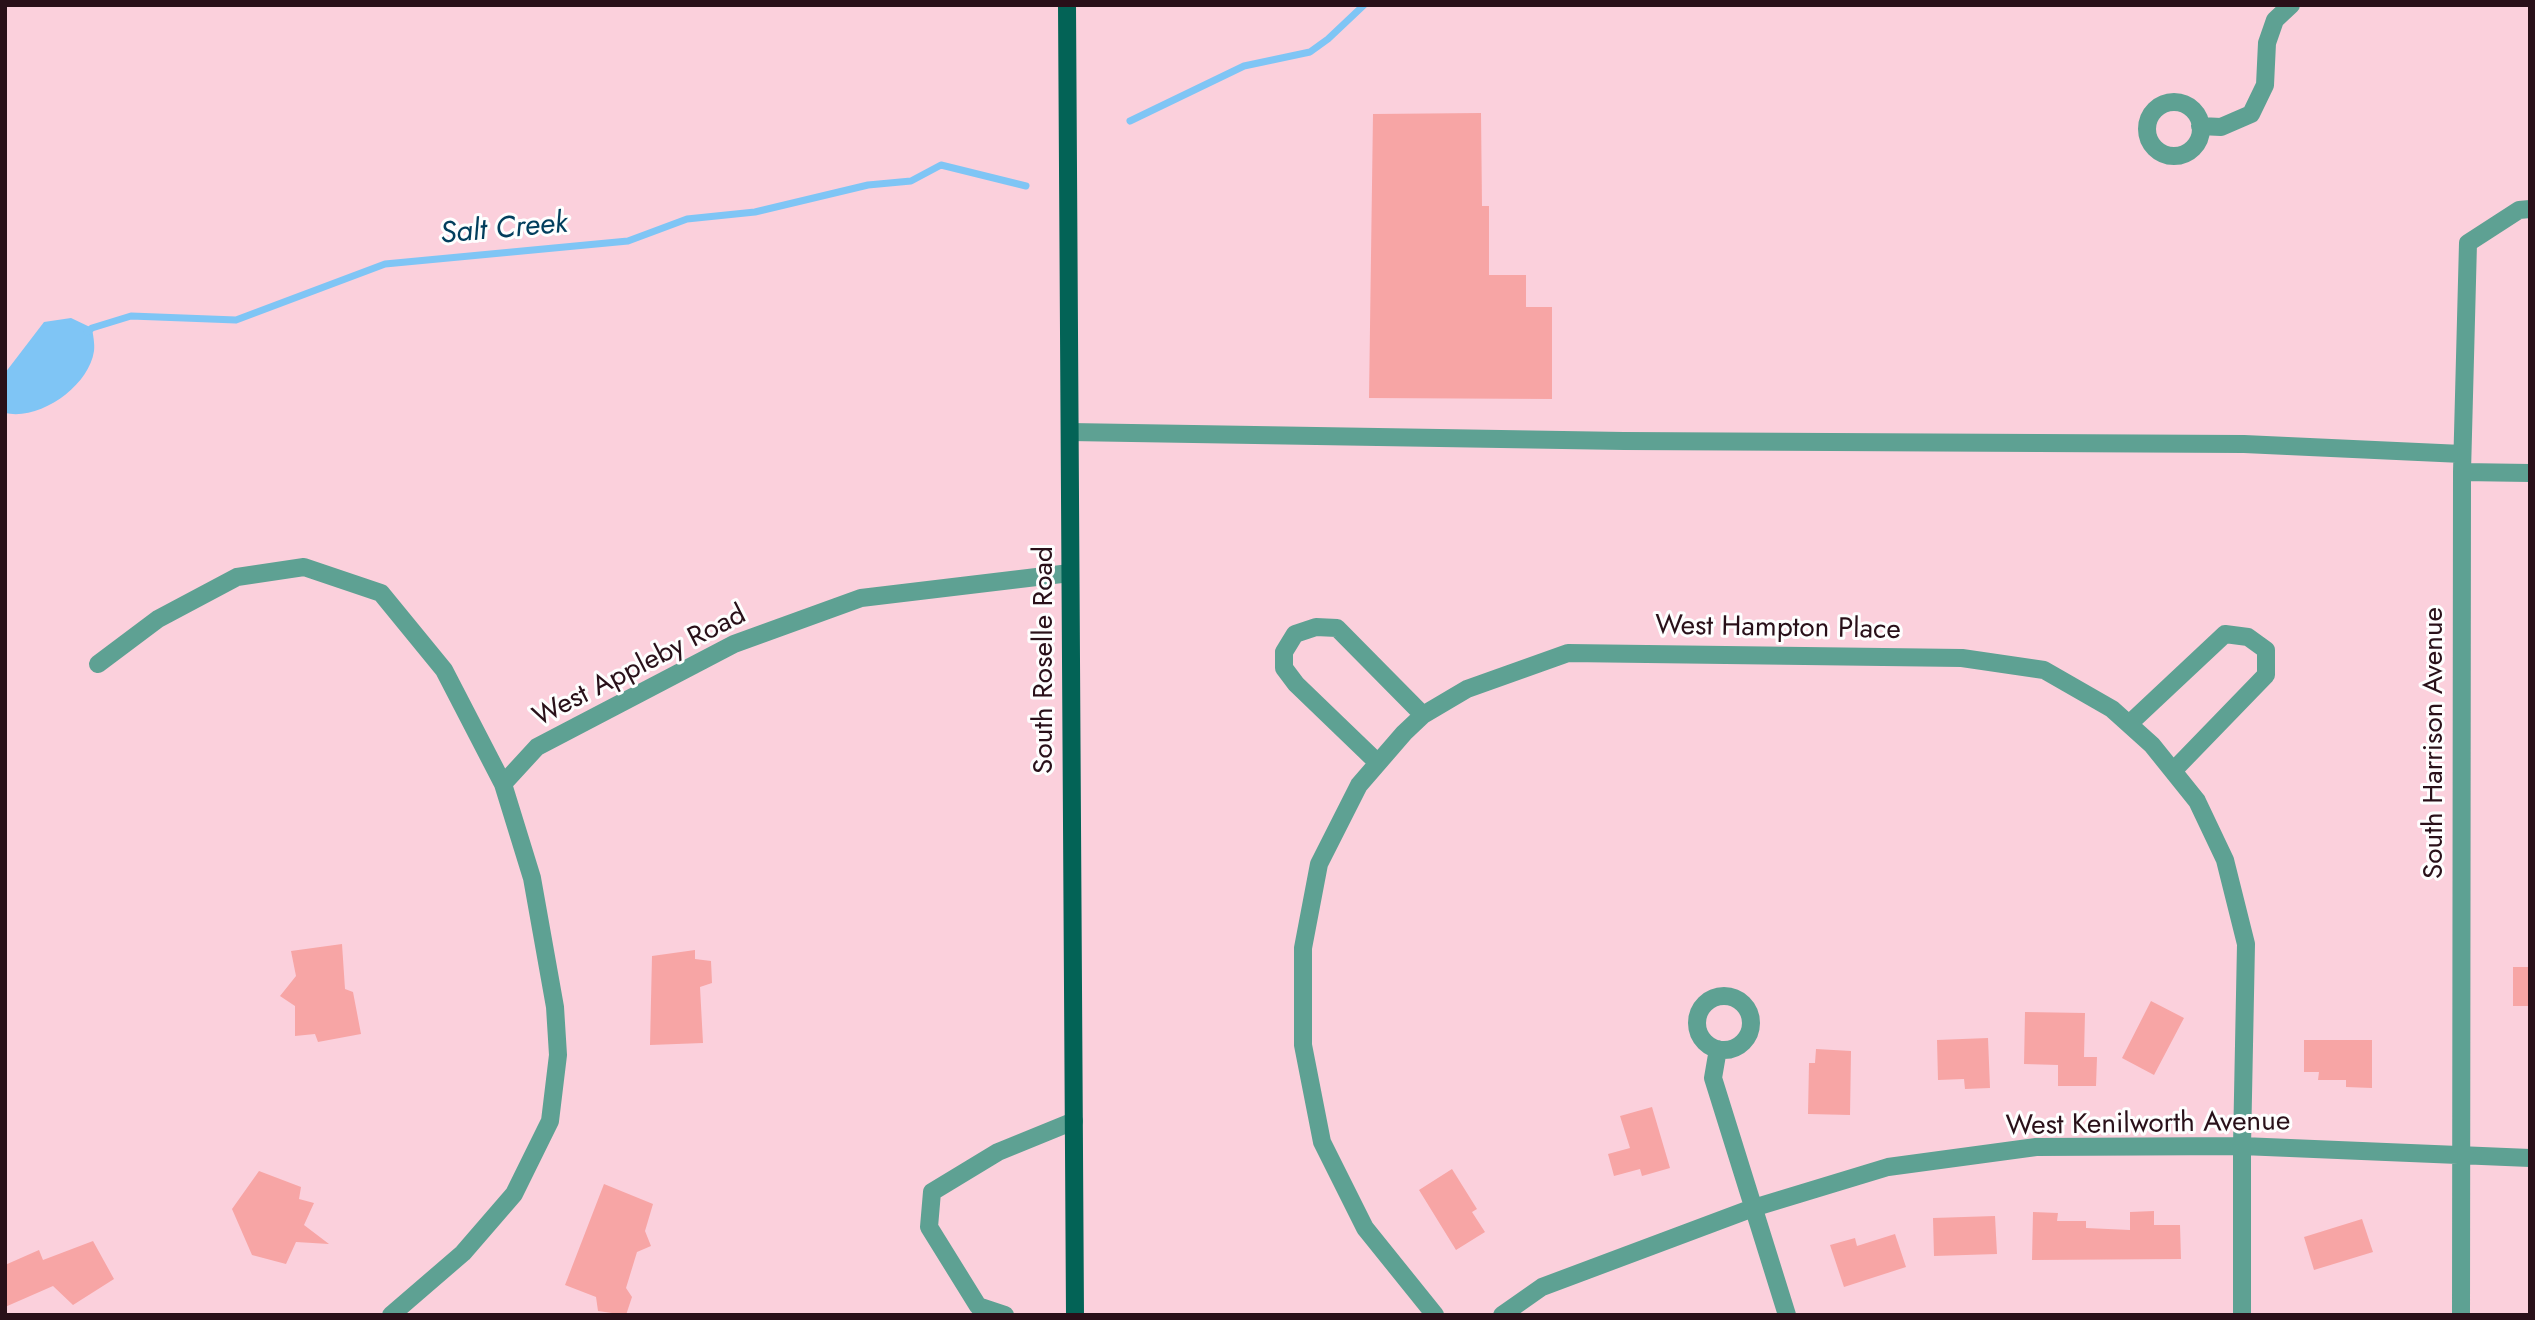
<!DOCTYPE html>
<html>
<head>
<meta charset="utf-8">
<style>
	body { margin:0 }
	#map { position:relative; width:2535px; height:1320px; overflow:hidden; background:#fbd0dc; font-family:Jost,sans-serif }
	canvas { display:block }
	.frame { position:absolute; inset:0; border:7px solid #291019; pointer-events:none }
</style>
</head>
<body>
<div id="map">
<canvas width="2535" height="1320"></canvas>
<div class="frame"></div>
</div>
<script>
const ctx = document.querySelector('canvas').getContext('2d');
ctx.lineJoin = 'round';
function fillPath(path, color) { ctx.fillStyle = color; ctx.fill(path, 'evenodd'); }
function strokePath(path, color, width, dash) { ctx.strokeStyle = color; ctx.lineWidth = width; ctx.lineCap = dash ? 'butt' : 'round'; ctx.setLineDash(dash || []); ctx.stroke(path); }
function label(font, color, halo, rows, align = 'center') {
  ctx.font = font + ' Jost,sans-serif'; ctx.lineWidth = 6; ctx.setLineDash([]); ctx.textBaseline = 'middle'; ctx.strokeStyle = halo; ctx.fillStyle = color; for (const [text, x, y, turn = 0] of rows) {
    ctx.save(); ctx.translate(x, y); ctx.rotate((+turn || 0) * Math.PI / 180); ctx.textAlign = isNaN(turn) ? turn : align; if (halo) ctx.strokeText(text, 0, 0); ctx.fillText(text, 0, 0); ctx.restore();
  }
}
fillPath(new Path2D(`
	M71,318L92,328C93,335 95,344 94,351C89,386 40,421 5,413V373L44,322Z`), '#7fc5f5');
strokePath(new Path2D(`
	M1130,121L1244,66L1310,52L1328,39L1364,5
	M87,332L92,328L131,316L236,320L385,264L628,241L687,219L755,212L868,185L911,181L941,165L1026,186`), '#7fc5f5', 7);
fillPath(new Path2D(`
	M1481,113L1482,206H1489V275H1526V307H1552V399L1369,398L1373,114Z
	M342,944L345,989L353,992L361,1034L318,1042L315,1034L295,1036V1006L280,996L296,976L291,951Z
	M695,950V959L711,961L712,983L700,987L703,1043L650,1045L652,956Z
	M2513,967H2530V1006H2513Z
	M2151,1001L2184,1018L2154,1075L2122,1058Z
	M2025,1012L2085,1013L2084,1057H2097L2096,1086H2058V1065L2024,1064Z
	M1988,1038L1990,1088L1965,1089L1964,1079L1938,1080L1937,1040Z
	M2304,1040H2372V1088L2346,1087V1080H2318L2319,1072H2304Z
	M1816,1049L1851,1051L1850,1115L1808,1114L1809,1063H1815Z
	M1652,1107L1670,1168L1642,1176L1640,1169L1614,1176L1608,1154L1630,1148L1620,1116Z
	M1452,1169L1477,1209L1472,1212L1485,1232L1456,1250L1419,1190Z
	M259,1171L301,1187L299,1199L314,1203L304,1225L329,1244L296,1242L286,1264L252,1255L232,1209Z
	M604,1184L653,1204L645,1231L651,1246L637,1252L626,1288L632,1297L626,1315L598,1311L596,1297L565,1285Z
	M2154,1211V1225H2180L2181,1259L2032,1260L2033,1212L2058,1213L2057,1221H2086V1228L2130,1230V1212Z
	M1995,1216L1997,1254L1934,1256L1933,1218Z
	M2362,1219L2373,1252L2314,1270L2304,1237Z
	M1895,1234L1906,1267L1844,1287L1830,1245L1855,1238L1857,1246Z
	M93,1241L114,1279L73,1305L53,1286L5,1307V1265L39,1250L43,1260Z`), '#f7a5a5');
strokePath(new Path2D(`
	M2147 129a27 27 0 1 1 54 0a27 27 0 1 1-54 0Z
	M2200,126L2221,127L2251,114L2265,85L2267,43L2275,20L2291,5
	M1070,432L1624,441L2244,444L2462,454
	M2462,472L2530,473
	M98,664L158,619L237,577L304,567L381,593L444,670L503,784
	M2129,724L2225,634L2248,637L2266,650V675L2173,771
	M1378,763L1296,684L1284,668V652L1295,634L1316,627L1337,628L1423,715
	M1697 1023a27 27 0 1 1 54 0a27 27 0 1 1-54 0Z
	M1718,1049L1713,1078L1787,1315
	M391,1315L463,1253L514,1194L550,1121L558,1055L555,1007L532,878L503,784L537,747L734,644L861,598L1070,573
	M1005,1315L978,1306L929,1227L932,1192L998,1152L1074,1121
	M1435,1315L1365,1228L1322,1142L1303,1045V948L1319,864L1359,785L1404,733L1423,715L1467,689L1568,653L1962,658L2044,670L2112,709L2152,745L2197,801L2225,860L2246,944L2242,1146V1315
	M1502,1315L1542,1287L1753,1208L1888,1167L2036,1147L2242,1146L2530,1158
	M2461,1315L2462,472L2468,243L2519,210L2530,209`), '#5ea193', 18);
strokePath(new Path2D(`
	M1067,5L1075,1315`), '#036356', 18);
label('28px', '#291019', '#fefefe', [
	["West Hampton Place",1778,629,1],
	["South Roselle Road",1045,660,-90],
	["West Appleby Road",640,667,-27],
	["South Harrison Avenue",2435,743,-90],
	["West Kenilworth Avenue",2148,1125,-1]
]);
label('italic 30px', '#023e5d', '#fefefe', [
	["Salt Creek",504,230,-5]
]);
</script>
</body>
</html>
